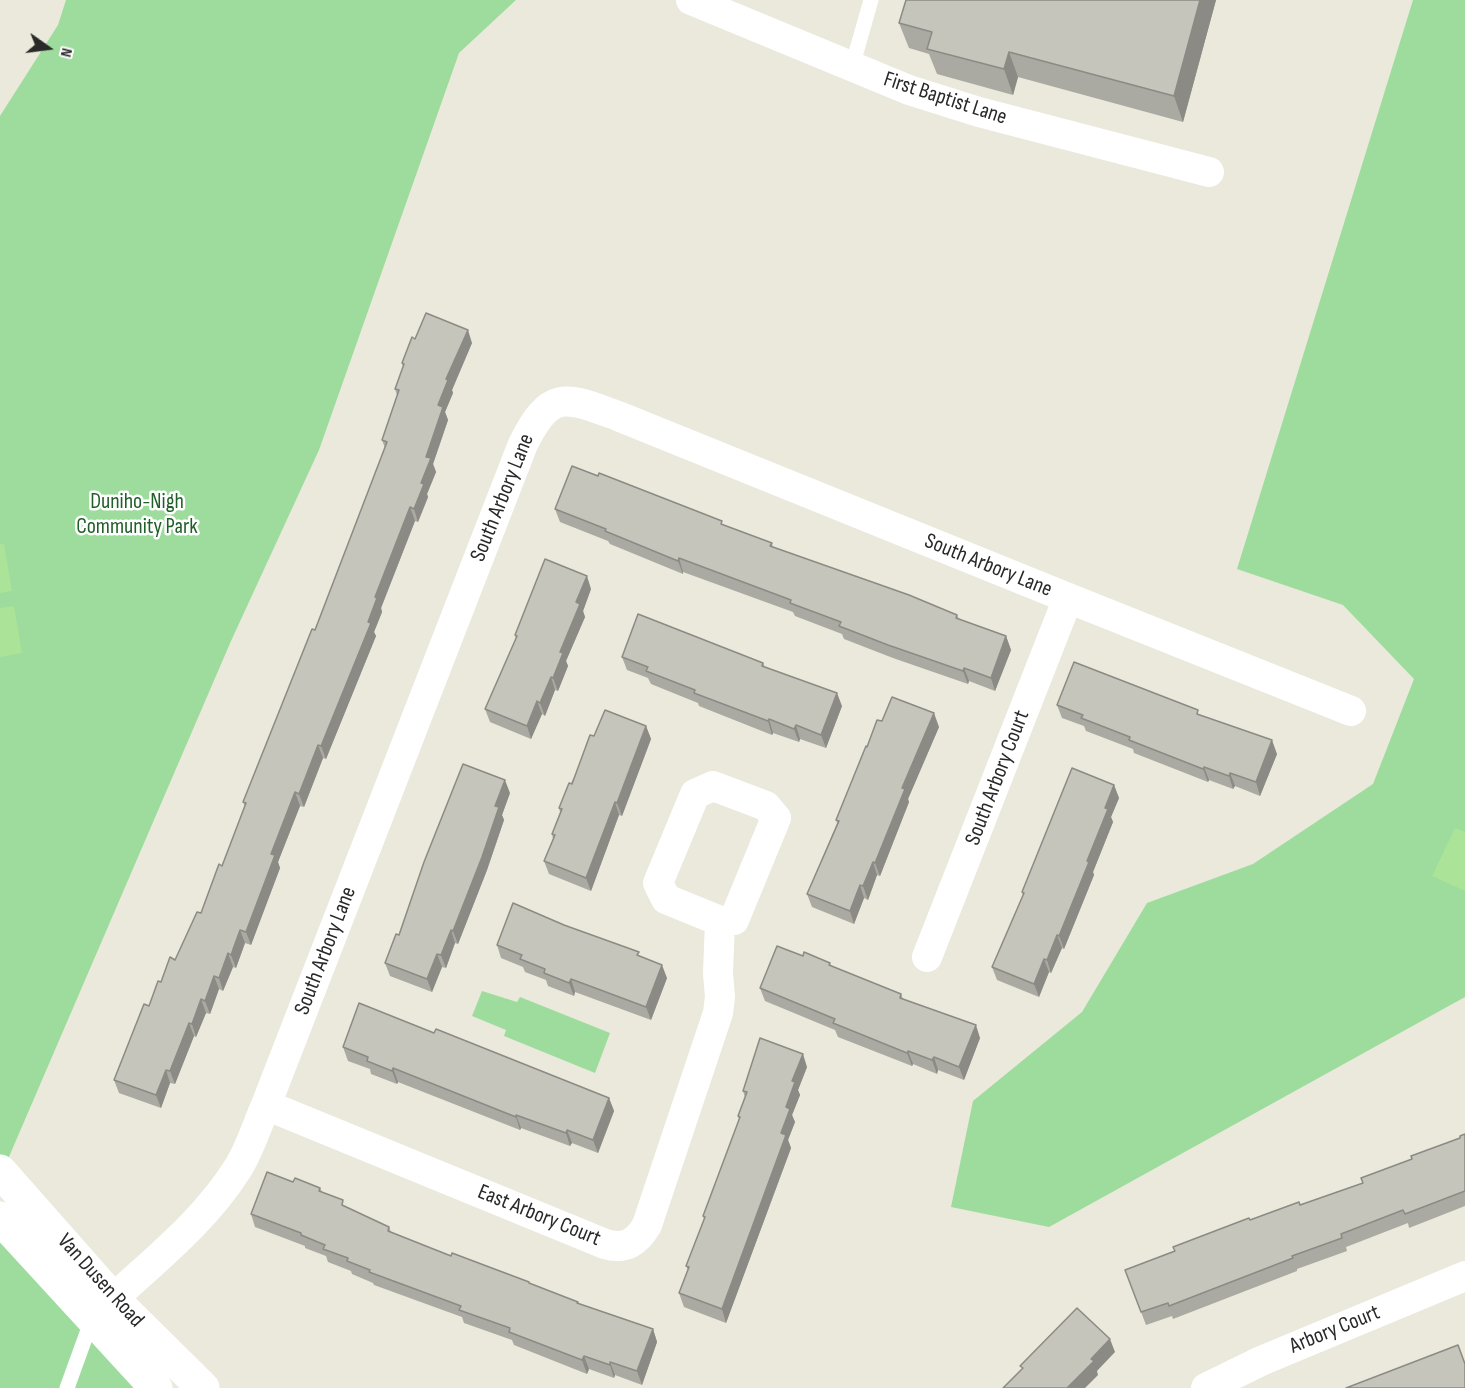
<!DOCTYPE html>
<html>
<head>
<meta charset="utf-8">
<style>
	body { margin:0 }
	#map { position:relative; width:1465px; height:1388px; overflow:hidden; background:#eae9dc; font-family:"Sofia Sans Condensed",sans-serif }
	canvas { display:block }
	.north { position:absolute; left:18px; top:18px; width:60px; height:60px; -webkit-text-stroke:4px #fff; paint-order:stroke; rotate:104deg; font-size:16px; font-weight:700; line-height:24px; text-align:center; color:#292929 }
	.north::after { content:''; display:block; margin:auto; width:21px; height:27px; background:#292929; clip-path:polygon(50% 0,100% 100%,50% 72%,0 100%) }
</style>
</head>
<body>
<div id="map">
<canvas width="1465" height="1388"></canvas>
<div class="north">N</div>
</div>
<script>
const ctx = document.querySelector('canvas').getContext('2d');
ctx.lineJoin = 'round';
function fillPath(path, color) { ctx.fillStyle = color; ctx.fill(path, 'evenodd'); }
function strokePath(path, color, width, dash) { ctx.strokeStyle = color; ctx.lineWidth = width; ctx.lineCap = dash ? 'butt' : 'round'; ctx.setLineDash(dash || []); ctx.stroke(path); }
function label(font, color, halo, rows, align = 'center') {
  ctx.font = font + ' "Sofia Sans Condensed",sans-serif'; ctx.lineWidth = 5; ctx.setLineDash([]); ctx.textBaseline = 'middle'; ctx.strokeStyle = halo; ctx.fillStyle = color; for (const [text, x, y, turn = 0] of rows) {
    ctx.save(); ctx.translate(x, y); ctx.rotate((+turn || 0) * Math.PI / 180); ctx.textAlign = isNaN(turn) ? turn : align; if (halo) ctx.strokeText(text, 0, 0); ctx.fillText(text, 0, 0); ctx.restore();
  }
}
fillPath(new Path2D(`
	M66,0H516L459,53L319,450L231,641L2,1173L0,1171V116L58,25Z
	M1413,0H1465V997L1049,1227L951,1207L973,1101L1082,1012L1147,903L1253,864L1373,784L1414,679L1343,605L1237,569Z
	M482,991L517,1002L520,997L610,1033L595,1073L504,1036L506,1030L472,1016Z
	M0,1219L156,1388H0Z`), '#9ddc9d');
fillPath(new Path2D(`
	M0,544H4L12,591L0,593Z
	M14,606L22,653L0,657V608Z
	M1455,828L1465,832V891L1432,876Z`), '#abe399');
strokePath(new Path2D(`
	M852,67L871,0
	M67,1388L92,1319`), '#fff', 15);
strokePath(new Path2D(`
	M691,0L909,90L979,112L1209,172
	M927,957L1068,598
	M266,1105L605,1244C626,1250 637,1242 647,1225L718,1013L720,997L718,973L720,921L666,899L658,883L695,794L713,786L766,806L776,818L734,920L720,921
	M96,1315C145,1267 201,1227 238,1168C250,1149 257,1125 266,1105L523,444C551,388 566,397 618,416L1068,598L1351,711
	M1206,1388L1261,1361L1465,1276`), '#fff', 30);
strokePath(new Path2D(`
	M0,1171L113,1299L203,1388
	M0,1218L156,1388`), '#fff', 33);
fillPath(new Path2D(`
	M1216,0L1183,122L1018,77L1013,95L937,74L929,54L909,48L899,23Z
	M415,339L472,343L452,390L453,393L445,412L448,420L433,464L436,472L427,494L428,497L418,522L415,521L381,608L382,612L374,632L376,636L326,759L323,758L304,807L300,806L278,862L280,868L251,945L245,943L236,968L233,967L223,991L219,989L210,1014L206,1013L196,1037L194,1036L175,1084L170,1083L161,1108L119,1093L114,1080L161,982L175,960L201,913L222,866L245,807L243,802L315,630L385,448L382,440L397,395L395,389L403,367L402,363Z
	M555,509L724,525L772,543L773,548L957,615L959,619L1006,636L1011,650L995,691L969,681L968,684L893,658L844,639L842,634L795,616L793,612L683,572V574L610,544L608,541L560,522Z
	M591,589L583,611L585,617L566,661L568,666L558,691L555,690L545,716L542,714L531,739L490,722L485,709L516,639L515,635Z
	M622,657L763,663L765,667L842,706L826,748L800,739L799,742L773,733L772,735L699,706L698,703L651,684L648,678L627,670Z
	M1057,705L1200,715L1277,754L1260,796L1235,786L1233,789L1209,780L1208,782L1134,753L1133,749L1086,731L1084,726L1062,718Z
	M882,721L939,727L908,799L909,802L880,876L877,875L868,900L864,898L854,924L812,907L807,894L837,823L836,820L867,747Z
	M646,726L651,739L622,816L619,815L591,891L549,874L544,861L553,839L552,834L560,812L559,808L594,736Z
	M1114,785L1119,798L1111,817L1113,822L1093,872L1094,875L1064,949L1062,948L1051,973L1049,972L1039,997L997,980L992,967L1023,896L1022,892Z
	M510,793L502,815L504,820L487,870L458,944L455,943L446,968L442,967L432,992L390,976L385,963L399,935Z
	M564,925L641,957L667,978L651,1020L575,992L574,996L548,986L546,980L525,972L523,967L501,958L497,945Z
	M803,956L830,963L831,966L901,994L903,999L980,1038L964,1080L938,1070L937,1074L913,1064L912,1066L838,1037L835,1030L765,1001L760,988Z
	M434,1033L609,1098L614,1111L598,1153L572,1143L570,1146L521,1128L520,1130L398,1082L397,1084L371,1074L370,1069L348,1061L343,1047Z
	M807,1067L798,1090L800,1095L792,1115L795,1122L788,1140L791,1148L726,1323L684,1307L679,1293L688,1270L686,1266L704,1219L703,1216L739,1120L738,1116L745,1097L743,1091Z
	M1465,1134V1206L1409,1228L1408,1223L1346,1247L1347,1251L1297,1269V1271L1173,1319L1172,1316L1146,1325L1125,1270L1175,1251L1250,1220L1300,1205L1363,1183L1412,1159L1460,1138Z
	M293,1182L320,1188L322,1192L346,1207L389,1227L391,1232L451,1256L529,1282L530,1284L578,1304L653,1329L657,1342L642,1385L615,1375L614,1378L589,1369L587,1374L514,1345L512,1340L464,1323L462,1317L374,1285L373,1283L352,1274L351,1271L328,1262L326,1256L305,1248V1246L255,1227L251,1214Z`), '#aaa9a2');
fillPath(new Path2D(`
	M1200,0H1216L1183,122L1174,96Z
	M1009,52L1018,77L1013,95L1004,69Z
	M468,330L472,343L452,390L453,393L445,412L448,420L433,464L436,472L427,494L428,497L418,522L414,509L421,483L426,457L438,405L446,379Z
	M410,507L415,521L381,608L382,612L374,632L376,636L326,759L321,746L368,622L375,597Z
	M679,558L683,572V574L678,561Z
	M587,576L591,589L583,611L585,617L566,661L568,666L558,691L553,678L560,652L576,602Z
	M1006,636L1011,650L995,691L991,678Z
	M964,668L969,681L968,684L963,671Z
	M551,677L555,690L545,716L540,703Z
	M837,693L842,706L826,748L821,735Z
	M537,701L542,714L531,739L527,726Z
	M934,713L939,727L908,799L909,802L880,876L875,863L902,788Z
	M769,719L773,733L772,735L768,721Z
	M796,725L800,739L799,742L794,729Z
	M646,726L651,739L622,816L617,803Z
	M1272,740L1277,754L1260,796L1256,782Z
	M318,745L323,758L304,807L299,794Z
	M1204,767L1209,780L1208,782L1203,769Z
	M1230,773L1235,786L1233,789L1229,776Z
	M505,780L510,793L502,815L504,820L487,870L458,944L453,931L495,806Z
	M1114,785L1119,798L1111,817L1113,822L1093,872L1094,875L1064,949L1059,936L1087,861L1105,808Z
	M295,792L300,806L278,862L280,868L251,945L246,932L271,854Z
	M615,802L619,815L591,891L586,878Z
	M873,862L877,875L868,900L863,886Z
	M860,885L864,898L854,924L850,911Z
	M240,930L245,943L236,968L231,955Z
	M451,930L455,943L446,968L441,955Z
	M1057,935L1062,948L1051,973L1047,960Z
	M228,953L233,967L223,991L219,978Z
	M437,954L442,967L432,992L427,979Z
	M1044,959L1049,972L1039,997L1034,984Z
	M662,965L667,978L651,1020L646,1007Z
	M214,976L219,989L210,1014L205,1001Z
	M571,979L575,992L574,996L569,983Z
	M201,999L206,1013L196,1037L192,1024Z
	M189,1023L194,1036L175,1084L170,1071Z
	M976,1025L980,1038L964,1080L959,1067Z
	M908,1051L913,1064L912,1066L907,1053Z
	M803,1054L807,1067L798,1090L800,1095L792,1115L795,1122L788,1140L791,1148L726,1323L722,1309L781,1133L792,1081Z
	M934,1057L938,1070L937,1074L932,1060Z
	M393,1068L398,1082L397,1084L392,1071Z
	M166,1070L170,1083L161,1108L156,1095Z
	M609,1098L614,1111L598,1153L593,1140Z
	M516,1115L521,1128L520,1130L516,1117Z
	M567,1130L572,1143L570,1146L566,1133Z
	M653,1329L657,1342L642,1385L637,1371Z
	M1110,1339L1115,1352L1097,1371L1098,1375L1085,1388H1067L1091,1359Z
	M584,1356L589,1369L587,1374L582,1360Z
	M610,1362L615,1375L614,1378L610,1365Z`), '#8b8a84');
const building = new Path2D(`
	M906,0H1200L1174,96L1009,52L1004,69L927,49L932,32L899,23Z
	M426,313L468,330L446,379L448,380L438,405L443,407L426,457L431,458L421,483L424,484L414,509L410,507L375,597L377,598L368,622L371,623L321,746L318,745L299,794L295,792L271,854L275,855L246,932L240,930L231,955L228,953L219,978L214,976L205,1001L201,999L192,1024L189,1023L170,1071L166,1070L156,1095L114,1080L144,1004L149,1006L158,981L161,982L170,957L175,960L197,912L201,913L219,864L222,866L246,803L243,802L312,629L315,630L387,442L382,440L399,390L395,389L404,364L402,363L412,337L415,339Z
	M572,466L598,476L599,473L722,521L721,524L772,543L770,546L909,595L957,615L956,618L1006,636L991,678L964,668L963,671L888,645L839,626L841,622L790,603L791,600L679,558L678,561L605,531L606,529L555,509Z
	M545,559L587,576L576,602L580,604L560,652L563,653L553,678L551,677L540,703L537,701L527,726L485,709L517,636L515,635Z
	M638,614L763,663L762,666L837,693L821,735L796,725L794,729L769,719L768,721L694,693L695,690L646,671L648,667L622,657Z
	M1074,662L1198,710L1197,714L1272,740L1256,782L1230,773L1229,776L1204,767L1203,769L1129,740L1130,737L1081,718L1083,715L1057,705Z
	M892,697L934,713L902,788L905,789L875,863L873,862L863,886L860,885L850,911L807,894L839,821L836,820L866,746L867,747L877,720L882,721Z
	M605,710L646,726L617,803L615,802L586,878L544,861L555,835L552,834L562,809L559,808L569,783L572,784L590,735L594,736Z
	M463,764L505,780L495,806L499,807L482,857L453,931L451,930L441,955L437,954L427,979L385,963L396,934L399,935L424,862Z
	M1072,768L1114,785L1105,808L1108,809L1087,861L1089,862L1059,936L1057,935L1047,960L1044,959L1034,984L992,967L1024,893L1022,892Z
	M513,903L564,925L639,952L637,955L662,965L646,1007L571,979L569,983L544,973L545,969L520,959L522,955L497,945Z
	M777,946L803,956L804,952L830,963L829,965L901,994L900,998L976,1025L959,1067L934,1057L932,1060L908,1051L907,1053L833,1023L835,1019L760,988Z
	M359,1003L434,1033L436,1029L609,1098L593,1140L567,1130L566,1133L516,1115V1117L393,1068L392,1071L367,1061L368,1057L343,1047Z
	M760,1038L803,1054L792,1081L795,1082L786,1107L790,1109L781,1133L786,1135L722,1309L679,1293L689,1267L686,1266L705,1217L703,1216L740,1117L738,1116L747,1092L743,1091Z
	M1465,1134V1191L1405,1214L1403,1210L1341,1234L1342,1238L1292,1256L1293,1258L1169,1306L1168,1303L1141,1312L1125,1270L1175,1251L1173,1247L1249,1218L1250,1220L1299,1202L1300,1205L1363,1183L1361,1178L1412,1159L1411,1156L1460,1138V1136Z
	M267,1172L293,1182L295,1178L320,1188L319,1191L343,1200L342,1205L389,1227L388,1231L451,1256L452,1253L529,1282V1283L578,1302L577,1303L653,1329L637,1371L610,1362V1365L584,1356L582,1360L509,1332L510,1328L459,1310L461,1306L369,1272L370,1270L347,1261L348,1258L323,1249L325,1245L301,1235V1233L251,1214Z
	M1077,1308L1110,1339L1091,1359L1094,1361L1067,1388H1003L1023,1368L1020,1366Z
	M1458,1345L1465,1364V1388H1346Z`);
fillPath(building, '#c6c5bc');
strokePath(building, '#8b8a84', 1.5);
label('22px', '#292929', '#fff', [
	["First Baptist Lane",945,99,18],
	["South Arbory Lane",503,498,-68],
	["South Arbory Lane",988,566,22],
	["South Arbory Court",998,778,-69],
	["South Arbory Lane",326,951,-69],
	["East Arbory Court",539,1216,22],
	["Van Dusen Road",100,1281,48],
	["Arbory Court",1335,1330,-22]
]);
label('22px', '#205f28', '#fff', [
	["Duniho-Nigh",137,502],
	["Community Park",137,527]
]);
</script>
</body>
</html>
